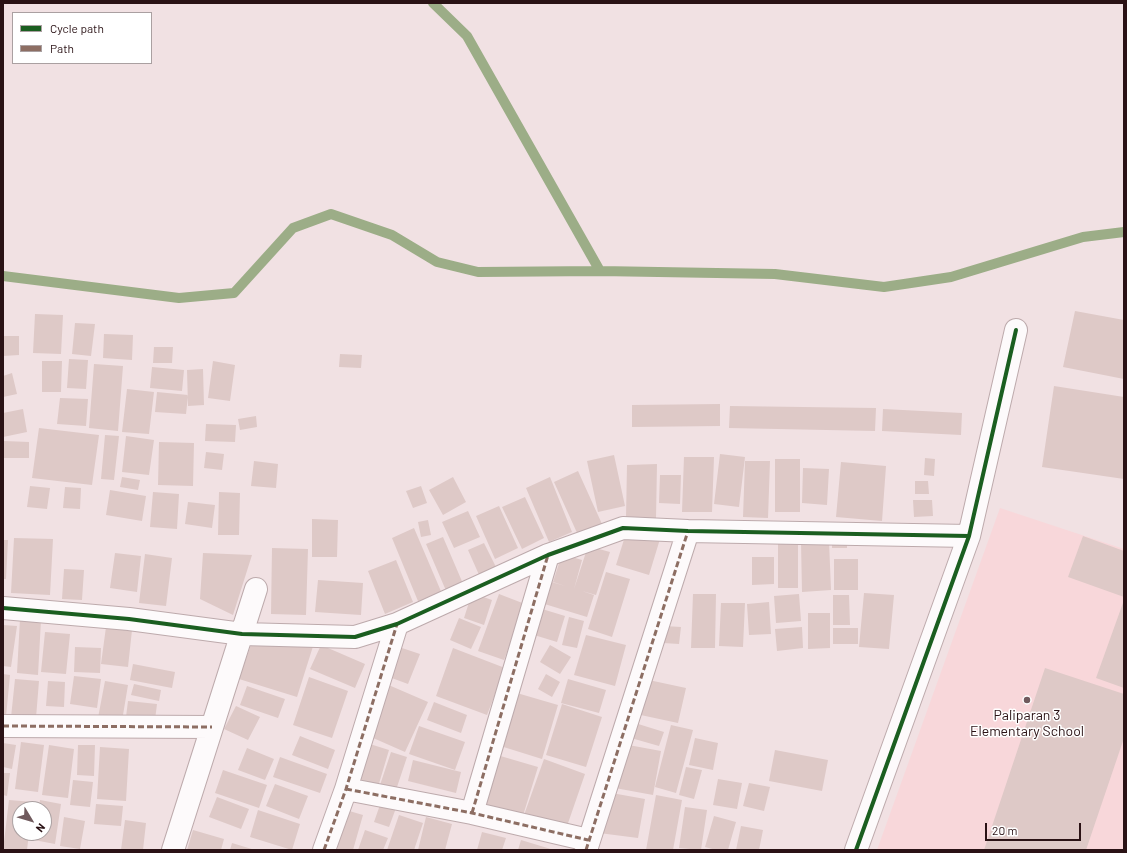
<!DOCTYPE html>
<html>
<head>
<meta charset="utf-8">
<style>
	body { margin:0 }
	#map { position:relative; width:1127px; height:853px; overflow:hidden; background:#f1e1e3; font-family:Barlow,sans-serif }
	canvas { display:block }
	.frame { position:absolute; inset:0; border:4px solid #2a1215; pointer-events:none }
	.legend { position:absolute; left:12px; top:12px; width:140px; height:52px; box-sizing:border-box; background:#fff; border:1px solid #aaa0a1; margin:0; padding:5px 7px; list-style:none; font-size:12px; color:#2a1215 }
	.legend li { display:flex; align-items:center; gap:8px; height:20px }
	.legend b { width:20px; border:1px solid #aaa0a1 }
	.north { position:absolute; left:12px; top:801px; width:40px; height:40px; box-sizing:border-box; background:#fff; border:1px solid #aaa0a1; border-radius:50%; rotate:128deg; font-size:11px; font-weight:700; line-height:16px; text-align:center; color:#2a1215 }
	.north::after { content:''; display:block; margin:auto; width:14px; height:18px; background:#705a5d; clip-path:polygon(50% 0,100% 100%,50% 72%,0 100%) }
	.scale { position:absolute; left:985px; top:823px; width:96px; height:18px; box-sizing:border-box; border:2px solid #2a1215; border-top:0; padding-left:5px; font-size:12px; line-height:14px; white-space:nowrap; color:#2a1215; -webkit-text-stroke:3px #fff; paint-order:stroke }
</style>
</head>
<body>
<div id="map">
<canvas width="1127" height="853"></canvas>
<div class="frame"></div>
<ul class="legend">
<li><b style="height:5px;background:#1b5e20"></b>Cycle path</li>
<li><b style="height:5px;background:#8d6e63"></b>Path</li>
</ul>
<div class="north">N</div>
<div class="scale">20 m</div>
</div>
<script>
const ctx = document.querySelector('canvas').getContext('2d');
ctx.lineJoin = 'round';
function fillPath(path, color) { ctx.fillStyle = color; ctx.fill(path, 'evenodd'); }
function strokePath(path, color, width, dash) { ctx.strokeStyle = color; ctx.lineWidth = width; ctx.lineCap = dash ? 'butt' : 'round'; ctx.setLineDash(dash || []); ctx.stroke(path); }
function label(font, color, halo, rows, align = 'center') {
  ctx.font = font + ' Barlow,sans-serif'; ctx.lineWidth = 3; ctx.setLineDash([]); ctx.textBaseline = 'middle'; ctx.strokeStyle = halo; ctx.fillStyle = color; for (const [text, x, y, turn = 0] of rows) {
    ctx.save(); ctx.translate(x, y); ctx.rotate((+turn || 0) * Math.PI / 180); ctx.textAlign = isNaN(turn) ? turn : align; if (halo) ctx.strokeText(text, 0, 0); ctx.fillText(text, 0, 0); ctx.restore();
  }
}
fillPath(new Path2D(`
	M1000,508L1124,549V850H877Z`), '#f8d7da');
strokePath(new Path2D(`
	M433,3L467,36L600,271
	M3,276L179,298L234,293L293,228L331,214L392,235L437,262L478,272L600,271L775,274L884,287L951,277L1083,237L1124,232`), '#9cad87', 10);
fillPath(new Path2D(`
	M1075,311L1124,320V379L1063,367Z
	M35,314L63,315L61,354L33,353Z
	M75,323L95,324L91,356L72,354Z
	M104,334L133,335L132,360L103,358Z
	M3,336H19V355L3,356Z
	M154,347H173L172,363H153Z
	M340,354L362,355L361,368L339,367Z
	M69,359L88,360L86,389L67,388Z
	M42,361H62L61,392H42Z
	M213,361L235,365L230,401L208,398Z
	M94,364L123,366L118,431L89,428Z
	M152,367L184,370L182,391L150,388Z
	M203,369L204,405L188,406L187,370Z
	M12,373L17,394L3,397V376Z
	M1054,386L1124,397V479L1042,467Z
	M127,389L154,392L149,434L122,432Z
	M157,392L188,395L186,414L155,412Z
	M60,398L88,399L86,426L57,424Z
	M720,404V426L632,427V405Z
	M730,406L876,408L875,431L729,428Z
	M23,409L27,432L3,437V413Z
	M883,409L962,413L961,435L882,431Z
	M256,416L257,427L240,430L238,419Z
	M206,424L236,425L235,442L205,441Z
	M39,428L99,435L92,485L32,478Z
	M105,435L119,436L114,480L101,479Z
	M126,436L154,440L149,475L122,472Z
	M4,441L29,442V458H4Z
	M159,442L194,443L193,486L158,485Z
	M206,452L224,454L222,470L204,468Z
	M720,454L745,457L739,507L714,504Z
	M614,455L625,506L598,512L587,461Z
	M684,457H714L712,512H682Z
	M925,458L935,459L934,476L924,475Z
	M775,459H800V512H775Z
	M254,461L278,464L276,488L251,486Z
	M745,461H770L768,518L743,517Z
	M841,462L886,466L882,521L836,517Z
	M657,464L656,518H626L627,465Z
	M803,468L829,469L827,505L802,503Z
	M578,471L602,524L578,535L554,482Z
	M660,475H681L680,504L659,503Z
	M122,477L140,480L138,490L120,487Z
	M453,477L466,502L443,515L429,490Z
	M550,477L572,532L549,542L526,488Z
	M915,481H928L929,494H915Z
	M30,486L50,488L47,509L27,507Z
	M421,486L427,503L413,508L406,491Z
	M65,487L81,488L80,509L63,508Z
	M110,490L146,496L142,521L106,515Z
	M153,492L179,494L177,529L150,527Z
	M219,492L240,493L239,535H218Z
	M525,497L544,538L522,549L502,507Z
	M913,500H932L933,516L914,517Z
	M188,502L215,505L212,528L185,524Z
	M499,506L518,548L495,559L476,516Z
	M468,511L480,537L454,548L442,522Z
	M312,519L338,520L337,557H312Z
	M428,520L431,535L421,537L418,522Z
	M414,528L443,596L420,606L392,538Z
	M627,530L660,539L649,575L616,565Z
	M847,536V548H832V537Z
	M1083,536L1124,551V597L1068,577Z
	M443,537L464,586L447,593L426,544Z
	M14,538L53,539L50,595L11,593Z
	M3,540H8L6,579H3Z
	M829,541L831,590L802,592L801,542Z
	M484,543L497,569L480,577L468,550Z
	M778,544H798V588H778Z
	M588,546L610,552L596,595L582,591L594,595L587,617L538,602L545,580L565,586L553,582L562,554L582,560L574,589Z
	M272,548L308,549L306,615L271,614Z
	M115,553L141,556L137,592L110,588Z
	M203,553L252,555L233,615L200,599Z
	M145,554L172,558L166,606L139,603Z
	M752,557H774V584L752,585Z
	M834,559H858V590H834Z
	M396,560L413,602L385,614L368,571Z
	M64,569L84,570L82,600L62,599Z
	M606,572L630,579L612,637L588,629Z
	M318,580L363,583L361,615L315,612Z
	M472,593L492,600L484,625L464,618Z
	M864,593L894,595L889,649L859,647Z
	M499,594L525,604L504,660L478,651Z
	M693,594H716L715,648H691Z
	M799,594L801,621L776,623L774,596Z
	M833,595H849L850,625H833Z
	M1124,600V688L1096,678Z
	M769,602L771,634L749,635L747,604Z
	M721,603H745L743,647L719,646Z
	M529,605L565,616L557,642L521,631Z
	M808,613H830V648L808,649Z
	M569,617L584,621L577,648L562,645Z
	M459,618L481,627L471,649L450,640Z
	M20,619L41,620L38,675L17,673Z
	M3,625L17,626L11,667L3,666Z
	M664,626L681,627L679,644L663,643Z
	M106,627L132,630L128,667L101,664Z
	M802,627L803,648L777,651L775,629Z
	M833,628H858V644H833Z
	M45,632L70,634L66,674L41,672Z
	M586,635L626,645L615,686L574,675Z
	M253,639L315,640L297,697L239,679Z
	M321,645L365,664L355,688L310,669Z
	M550,645L571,657L560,674L540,662Z
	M75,647L101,648L100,673L74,672Z
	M399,647L420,654L408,684L389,677Z
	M453,648L505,668L487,715L436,696Z
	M133,664L175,672L172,688L130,680Z
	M1045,668L1124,694V738L1086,850H984Z
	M3,674L10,675L5,727H3Z
	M546,674L560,682L552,697L538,689Z
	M74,676L101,679L97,708L70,704Z
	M309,677L348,691L332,738L293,725Z
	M15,679L39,681L35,730L10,727Z
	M568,679L606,690L599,713L561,703Z
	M644,679L686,688L678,723L636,714Z
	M377,680L428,702L405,752L355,730Z
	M48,681L65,682L64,707L46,706Z
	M105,681L128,685L121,727L97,723Z
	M134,684L161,690L159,701L131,695Z
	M247,686L285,699L278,718L240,705Z
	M510,691L558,705L542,759L494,744Z
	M128,701L157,704L153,736L124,733Z
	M434,702L467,715L461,733L427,720Z
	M562,704L602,717L586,767L546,755Z
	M236,706L260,717L248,740L224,729Z
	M635,723L664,732L659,746L631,738Z
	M671,725L693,730L676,793L655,787Z
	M419,726L465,742L455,770L409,754Z
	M300,736L335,750L328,769L292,755Z
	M695,738L718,743L713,770L689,765Z
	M357,740L389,750L375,797L343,788Z
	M21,742L44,745L38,792L15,789Z
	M3,743L16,745L12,769L3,767Z
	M623,744L661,751L653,795L615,788Z
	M49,745L74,749L68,798L42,795Z
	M78,745H95L94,776L77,775Z
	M100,747L129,749L126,801L97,799Z
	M247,748L274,759L265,780L238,770Z
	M775,750L828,760L822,791L769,781Z
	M391,752L407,757L395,793L379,788Z
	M497,755L538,767L521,822L481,810Z
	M280,757L327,774L320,793L273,777Z
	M544,759L585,774L566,829L524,815Z
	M413,760L461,772L456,793L408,781Z
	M686,767L702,770L694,799L679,795Z
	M223,770L267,785L259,808L215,793Z
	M3,773H10L7,796L3,795Z
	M718,779L742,783L737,809L713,805Z
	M73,780L93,782L90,807L70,805Z
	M749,783L770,787L764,811L743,806Z
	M275,784L308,796L299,819L266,806Z
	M606,792L645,799L638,838L599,833Z
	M656,795L682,800L673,850H646Z
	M217,797L249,809L241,829L209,817Z
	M9,800L33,802L32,809H20V833H29L27,850H3Z
	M40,800L61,804L55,844L34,840L35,833H44V809H39Z
	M381,802L396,808L389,827L374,822Z
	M96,804L123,806L121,826L94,824Z
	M685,807L707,810L701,850L679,848Z
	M339,808L363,815L353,850H341L328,846Z
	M258,810L300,824L292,850L250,837Z
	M399,815L423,823L414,850H387Z
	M714,816L736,822L728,850H716L705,847Z
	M64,817L85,821L80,849L60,846Z
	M426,817L452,824L445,850H418Z
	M125,820L146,823L143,850H121Z
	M741,826L763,830L759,850H736Z
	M193,830L224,839L221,850H187Z
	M365,830L388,838L383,850H358Z
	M482,832L506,838L502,850H477Z
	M521,840L554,850H518Z
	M232,843L255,850H230Z`), '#dec9c7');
const minor = new Path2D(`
	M3,608L129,619L242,634L355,637L397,624L548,555L623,528L688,531L969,536
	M3,726L212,727
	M346,789L472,813L588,840
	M472,813L548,555
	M173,850L256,589
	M324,850L346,789L397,624
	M586,850L688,531
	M856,850L969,536L1016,330`);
strokePath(minor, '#bdaaac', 24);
strokePath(minor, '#fdfafb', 22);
strokePath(new Path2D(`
	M3,726L212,727
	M346,789L472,813L588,840
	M472,813L548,555
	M324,850L346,789L397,624
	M586,850L688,531`), '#8d6e63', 3, [6, 3]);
strokePath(new Path2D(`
	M3,608L129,619L242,634L355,637L397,624L548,555L623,528L688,531L969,536
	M856,850L969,536L1016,330`), '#1b5e20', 4);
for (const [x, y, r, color] of [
	[1027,700,4,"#705a5d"]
]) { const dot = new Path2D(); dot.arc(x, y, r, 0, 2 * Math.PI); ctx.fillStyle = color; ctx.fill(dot); strokePath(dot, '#fff', 1.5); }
label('14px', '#2a1215', '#fff', [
	["Paliparan 3",1027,715],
	["Elementary School",1027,731]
]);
</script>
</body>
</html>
